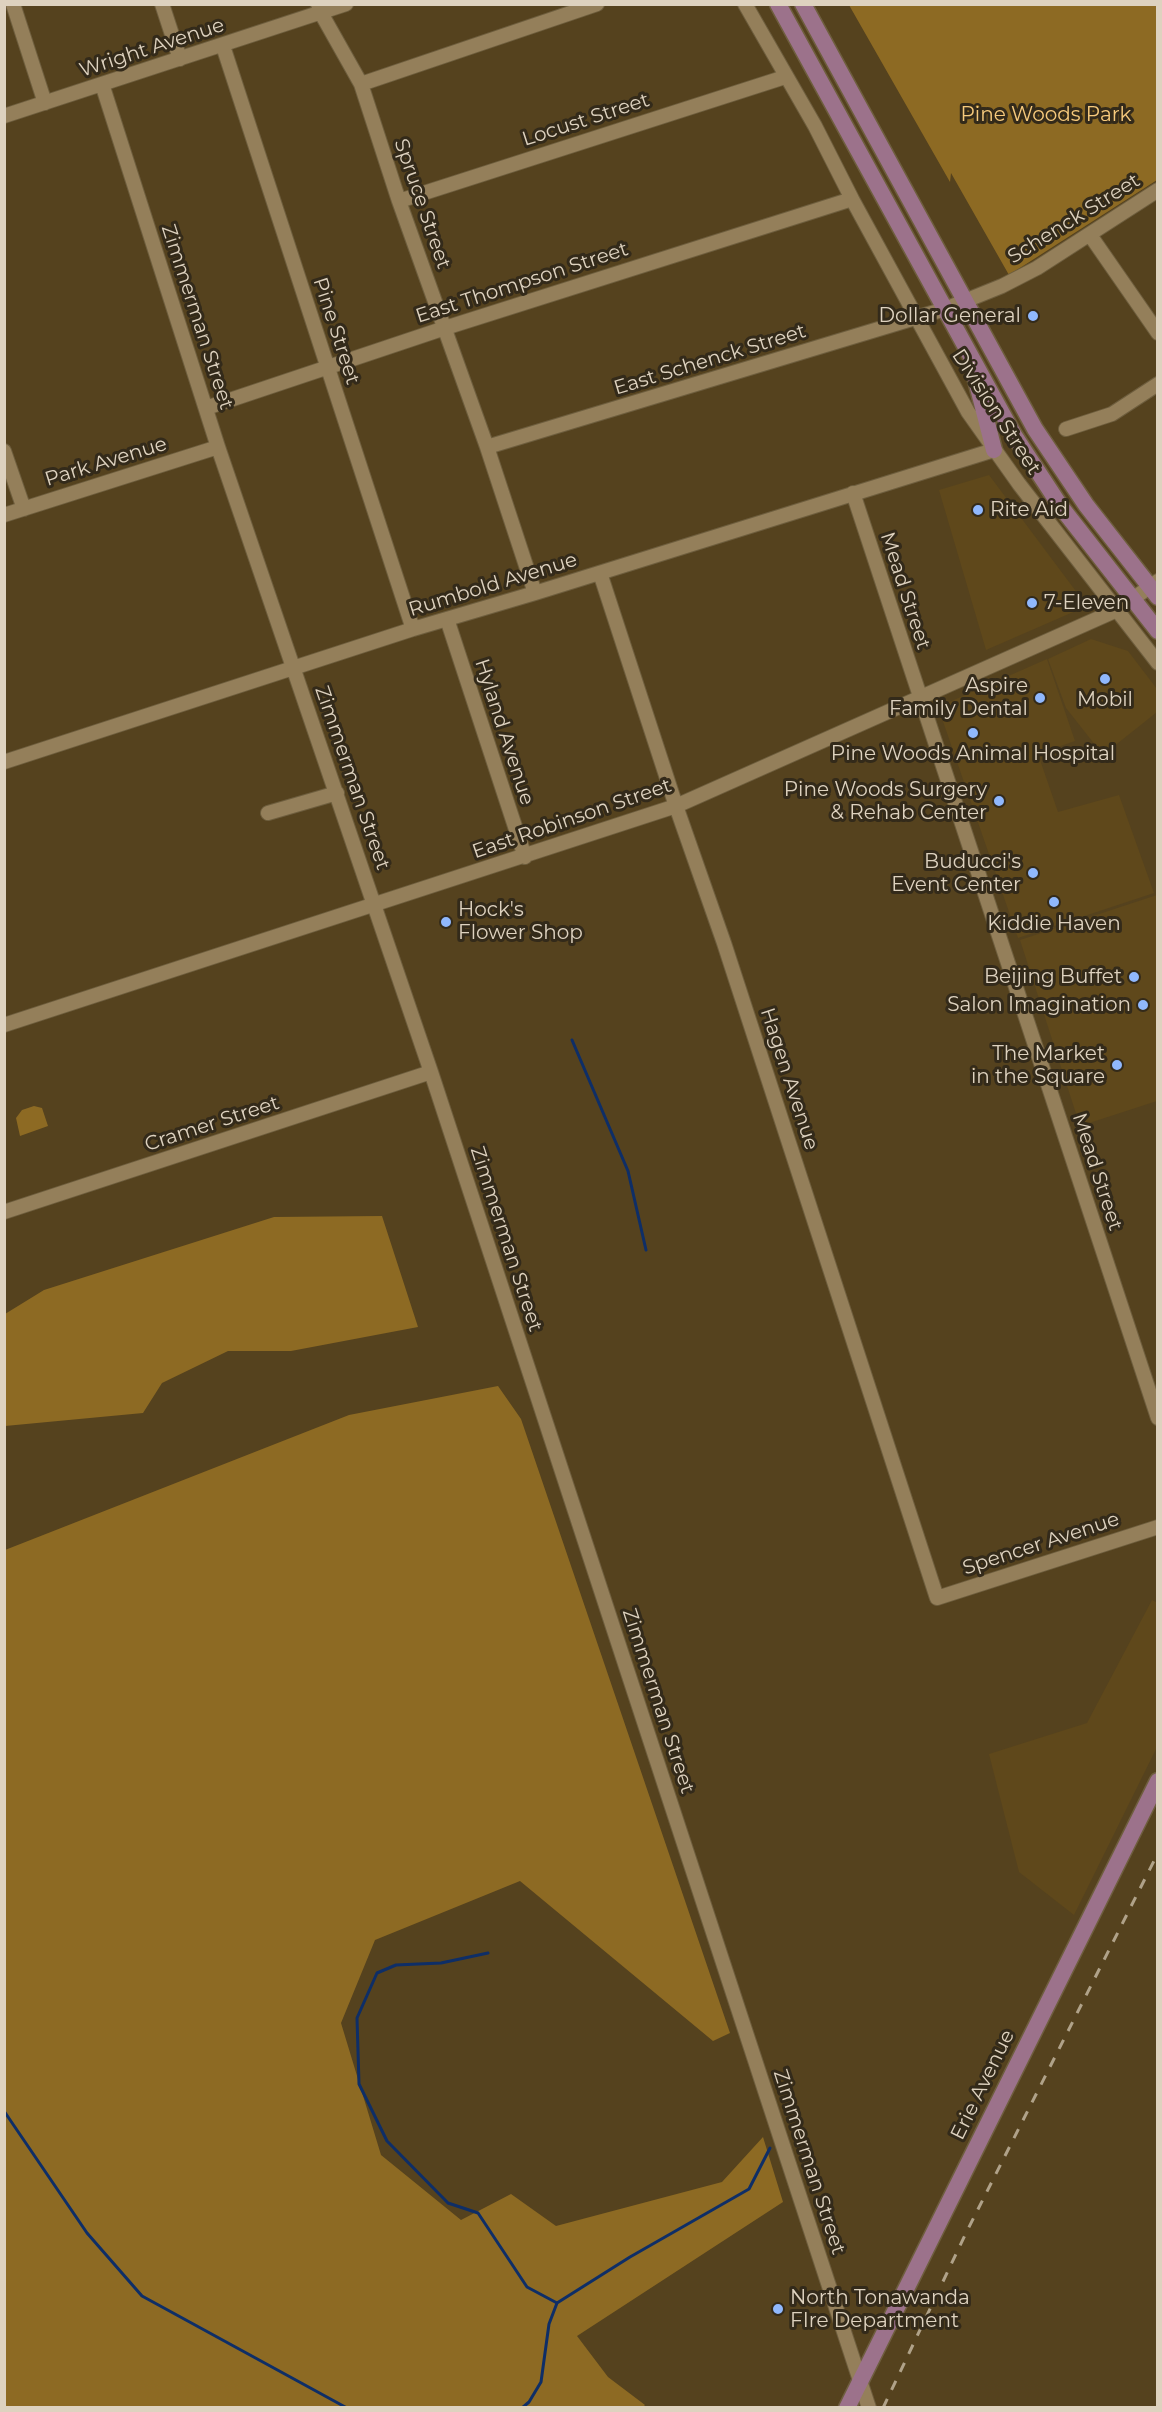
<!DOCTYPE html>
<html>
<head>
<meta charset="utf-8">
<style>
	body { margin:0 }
	#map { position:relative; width:1162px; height:2412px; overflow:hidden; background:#55421e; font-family:Montserrat,sans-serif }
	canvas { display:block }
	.frame { position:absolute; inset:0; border:6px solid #ded2bf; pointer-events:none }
</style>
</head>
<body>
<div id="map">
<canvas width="1162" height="2412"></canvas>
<div class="frame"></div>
</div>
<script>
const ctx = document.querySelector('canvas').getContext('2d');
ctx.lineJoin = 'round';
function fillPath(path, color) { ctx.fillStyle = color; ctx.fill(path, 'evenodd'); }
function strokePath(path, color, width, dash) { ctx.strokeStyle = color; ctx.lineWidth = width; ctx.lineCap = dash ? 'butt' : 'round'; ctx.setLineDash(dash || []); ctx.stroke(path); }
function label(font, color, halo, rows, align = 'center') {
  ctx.font = font + ' Montserrat,sans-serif'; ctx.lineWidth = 6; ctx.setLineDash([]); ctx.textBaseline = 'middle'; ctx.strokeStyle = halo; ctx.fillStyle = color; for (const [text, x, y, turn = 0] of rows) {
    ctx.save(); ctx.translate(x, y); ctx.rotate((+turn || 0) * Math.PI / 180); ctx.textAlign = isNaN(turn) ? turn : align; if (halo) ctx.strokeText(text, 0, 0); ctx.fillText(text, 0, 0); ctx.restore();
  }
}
fillPath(new Path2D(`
	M989,475L1087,606L986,650L939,490Z
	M1091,639L1128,651L1157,689V712L1103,755L1066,708L1048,659Z
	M1047,659L1075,741L1038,754L1058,812L1119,795L1154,893L1018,938L938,707Z
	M1157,895V1101L1080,1126L1020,940Z
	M1152,1600L1158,1603L1157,1747L1074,1915L1019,1872L989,1754L1087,1723Z`), '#5f481b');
fillPath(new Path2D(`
	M849,5H1157V180L1009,275L951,173L950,182Z
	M34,1106L42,1108L48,1126L20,1136L16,1118L22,1110Z
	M382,1216L418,1327L291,1351H228L162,1383L143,1413L5,1426V1314L44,1290L274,1217Z
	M498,1386L521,1419L730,2033L713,2041L520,1881L375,1940L341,2023L381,2155L461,2220L511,2194L556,2226L722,2182L763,2137L783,2202L577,2336L608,2377L645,2405L643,2407H5V1550L349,1415Z`), '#8d6a23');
strokePath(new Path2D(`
	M572,1040L628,1171L646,1250
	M488,1953L441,1963L396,1965L377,1973L357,2018L359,2084L387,2141L448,2203L478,2213L527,2287L557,2303
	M4,2111L87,2233L142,2296L347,2408
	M522,2408L529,2402L541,2382L549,2324L557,2303L630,2257L749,2189L770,2148`), '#0e2e67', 3);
const minor = new Path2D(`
	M13,4L45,103
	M162,4L180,59
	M318,4L321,13L361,84L399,201L487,447L535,593
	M745,4L815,126L852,199L968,412L1019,484L1158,663
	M223,46L413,629
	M102,84L218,447L431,1072L869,2408
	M361,84L597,4
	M4,116L346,4
	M399,201L785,77
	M1090,235L1158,333
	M206,408L445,328L852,199
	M1066,429L1112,414L1158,384
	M487,447L945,309L1002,286L1037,268L1158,190
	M4,451L24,509
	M853,493L1158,1418
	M4,515L218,447
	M600,573L676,806L724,943L937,1598L1158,1527
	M447,619L525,857
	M4,762L413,629L535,593L994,450
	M268,813L337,793
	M4,1025L676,806L1117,610L1158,581
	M4,1212L431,1072`);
const major = new Path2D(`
	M778,4L1014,435L1061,507L1158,631
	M803,4L1035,429L1086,505L1158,597
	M976,380L994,450
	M847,2408L1158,1781`);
strokePath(minor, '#6e5e3e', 16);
strokePath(major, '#6e5e3e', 19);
strokePath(minor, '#947f5a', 14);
strokePath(major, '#9c728b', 16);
strokePath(new Path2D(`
	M883,2408L966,2233L1158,1853`), '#b0a289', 3, [10, 10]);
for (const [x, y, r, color] of [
	[1033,316,6,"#90b8fd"],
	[978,510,6,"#90b8fd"],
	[1032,603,6,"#90b8fd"],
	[1105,679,6,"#90b8fd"],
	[1040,698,6,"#90b8fd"],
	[973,733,6,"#90b8fd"],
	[999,801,6,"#90b8fd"],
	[1033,873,6,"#90b8fd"],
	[1054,902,6,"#90b8fd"],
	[446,922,6,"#90b8fd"],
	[1134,977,6,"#90b8fd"],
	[1143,1005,6,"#90b8fd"],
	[1117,1065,6,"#90b8fd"],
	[778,2309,6,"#90b8fd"]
]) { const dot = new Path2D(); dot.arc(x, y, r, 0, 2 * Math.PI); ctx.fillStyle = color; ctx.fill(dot); strokePath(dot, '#332a1a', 2); }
label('20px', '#ded2bf', '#332a1a', [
	["Wright Avenue",152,48,-18],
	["Locust Street",586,120,-18],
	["Spruce Street",422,204,71],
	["Schenck Street",1074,219,-32],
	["East Thompson Street",522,283,-18],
	["Zimmerman Street",197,317,72],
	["Pine Street",336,331,72],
	["East Schenck Street",710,360,-17],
	["Division Street",996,412,57],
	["Park Avenue",106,462,-17],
	["Rumbold Avenue",493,585,-17],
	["Mead Street",905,591,72],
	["Hyland Avenue",504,732,72],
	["Zimmerman Street",352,778,71],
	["East Robinson Street",572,819,-19],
	["Hagen Avenue",789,1079,72],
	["Cramer Street",212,1124,-18],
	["Mead Street",1097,1172,72],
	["Zimmerman Street",506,1239,72],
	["Spencer Avenue",1041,1544,-18],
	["Zimmerman Street",658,1701,72],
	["Erie Avenue",983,2085,-64],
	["Zimmerman Street",809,2162,72]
]);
label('20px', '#f7ca7c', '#332a1a', [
	["Pine Woods Park",1046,115]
]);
label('20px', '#ded2bf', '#332a1a', [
	["Dollar General",1021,316],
	["Rite Aid",990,510,"left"],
	["7-Eleven",1044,603,"left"],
	["Aspire",1028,686],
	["Family Dental",1028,709],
	["Mobil",1105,700,"center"],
	["Pine Woods Animal Hospital",973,754,"center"],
	["Pine Woods Surgery",987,790],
	["& Rehab Center",987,813],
	["Buducci's",1021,862],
	["Event Center",1021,885],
	["Hock's",458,910,"left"],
	["Flower Shop",458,933,"left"],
	["Kiddie Haven",1054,924,"center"],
	["Beijing Buffet",1122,977],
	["Salon Imagination",1131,1005],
	["The Market",1105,1054],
	["in the Square",1105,1077],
	["North Tonawanda",790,2298,"left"],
	["FIre Department",790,2321,"left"]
], 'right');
</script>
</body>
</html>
